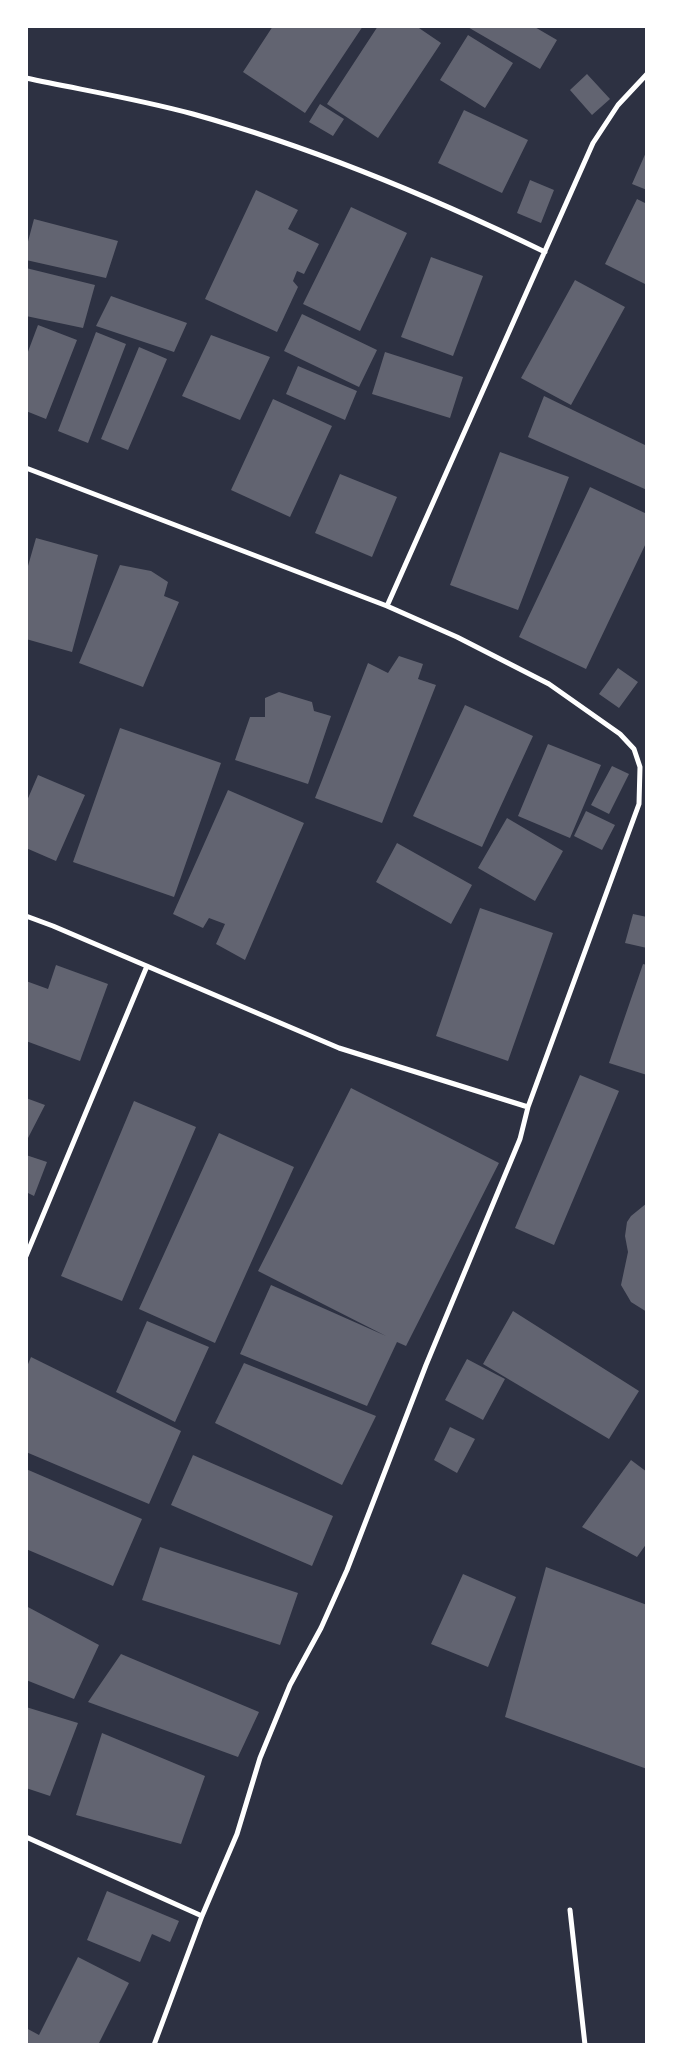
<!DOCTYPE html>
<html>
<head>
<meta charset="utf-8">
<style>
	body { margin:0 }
	#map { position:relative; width:673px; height:2071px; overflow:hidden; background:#2d3142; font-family:"Zilla Slab",serif }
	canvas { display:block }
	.frame { position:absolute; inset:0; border:28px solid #fff; pointer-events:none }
</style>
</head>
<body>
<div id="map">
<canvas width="673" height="2071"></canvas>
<div class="frame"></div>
</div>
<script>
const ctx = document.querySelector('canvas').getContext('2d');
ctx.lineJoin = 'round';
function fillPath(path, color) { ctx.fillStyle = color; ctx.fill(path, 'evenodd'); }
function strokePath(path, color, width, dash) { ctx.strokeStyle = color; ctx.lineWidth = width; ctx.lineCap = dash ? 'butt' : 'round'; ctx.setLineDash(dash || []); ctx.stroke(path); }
fillPath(new Path2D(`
	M273,26H363L305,113L243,72Z
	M378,26H416L441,43L378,138L327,104Z
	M466,26H533L557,40L540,69Z
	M468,35L513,63L485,108L440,80Z
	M587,74L610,99L592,115L570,90Z
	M320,104L344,119L333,136L309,122Z
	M464,110L528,140L502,193L438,163Z
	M647,150V190L632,184Z
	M530,180L554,190L541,223L517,213Z
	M256,190L298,210L288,229L319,244L304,274L297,271L293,281L298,287L277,332L205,299Z
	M637,199L647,204V285L605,264Z
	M351,207L407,233L360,331L303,304Z
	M34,219L118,241L106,278L26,260V249Z
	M431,257L483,276L453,356L401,337Z
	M26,268L95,285L83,328L26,316Z
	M575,280L625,307L571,405L521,378Z
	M111,296L187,323L174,352L96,326Z
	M302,314L377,350L359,387L284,351Z
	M38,325L77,340L46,419L26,411V357Z
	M96,332L126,344L88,443L58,431Z
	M211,335L270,357L240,420L182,396Z
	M139,347L167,359L128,450L101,439Z
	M385,352L463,377L450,418L372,394Z
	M298,366L357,391L345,420L286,394Z
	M544,396L647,446V490L528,437Z
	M273,399L332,426L290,517L231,490Z
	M500,452L569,477L518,610L450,585Z
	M340,474L397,497L372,557L315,533Z
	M590,487L647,514V541L586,669L519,637Z
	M36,538L98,555L72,652L26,639V573Z
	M120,565L151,571L168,582L164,596L179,602L143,687L79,663Z
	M399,656L423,664L418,679L436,685L382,823L315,798L368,663L388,673Z
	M618,668L638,682L619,708L599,694Z
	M279,692L312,702L314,711L331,716L308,784L235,760L250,717H265V698Z
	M465,705L533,736L482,847L413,816Z
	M120,728L221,763L174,897L73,862Z
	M548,744L601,765L570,838L518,816Z
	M612,766L629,774L609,814L591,805Z
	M38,775L85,795L56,861L26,848V803Z
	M228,790L304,823L245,960L216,944L225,924L209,918L203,928L173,914Z
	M586,811L615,825L602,850L574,836Z
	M507,818L563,851L535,901L478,868Z
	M397,843L472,885L451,924L376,882Z
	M480,908L553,933L508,1061L436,1036Z
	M633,914L647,917V948L625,943Z
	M643,964L647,965V1075L609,1063Z
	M56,965L108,984L80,1061L26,1041V981L48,989Z
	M580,1075L619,1091L554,1245L515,1228Z
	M351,1088L499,1163L406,1346L397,1342L367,1406L240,1354L271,1285L386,1336L258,1271Z
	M26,1098L45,1105L28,1138L26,1137Z
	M134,1101L196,1127L122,1301L61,1276Z
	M219,1133L294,1167L215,1343L139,1309Z
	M26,1155L47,1162L34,1196L26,1192Z
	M647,1203V1312L631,1302L621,1285L628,1252L625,1236L627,1222L631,1216Z
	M513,1311L639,1391L609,1439L483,1364Z
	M147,1321L209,1347L175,1422L116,1392Z
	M31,1357L181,1431L149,1504L26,1452V1369Z
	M467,1359L505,1379L483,1420L445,1400Z
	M244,1363L376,1416L342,1485L215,1423Z
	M450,1427L475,1439L457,1473L434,1460Z
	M193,1455L333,1516L312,1566L171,1505Z
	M631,1460L647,1472V1543L637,1557L582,1527Z
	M26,1469L142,1519L113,1586L26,1549Z
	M160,1547L298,1593L280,1645L142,1600Z
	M546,1567L647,1605V1769L505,1717Z
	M463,1574L516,1597L488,1667L431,1644Z
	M26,1606L99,1645L74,1699L26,1680Z
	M121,1654L259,1712L238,1757L88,1702Z
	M26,1707L78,1723L50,1796L26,1788Z
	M102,1733L205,1776L181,1844L76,1815Z
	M107,1891L179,1921L170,1942L152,1934L140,1962L87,1940Z
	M78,1957L129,1983L98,2045H26V2028L39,2035Z`), '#626471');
strokePath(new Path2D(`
	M26,78C82,90 138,99 193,114C315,148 432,197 545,252
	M26,468L387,606L457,637L549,684L620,734L634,749L640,767L639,804L528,1107L520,1139L426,1365L347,1570L321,1628L290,1685L260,1758L237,1834L202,1916L154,2045
	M387,606L593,143L618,105L647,74
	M26,916L53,926L339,1048L528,1107
	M26,1256L147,966
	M26,1837L202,1916
	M570,1910L585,2045`), '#fff', 5);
</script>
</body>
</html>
